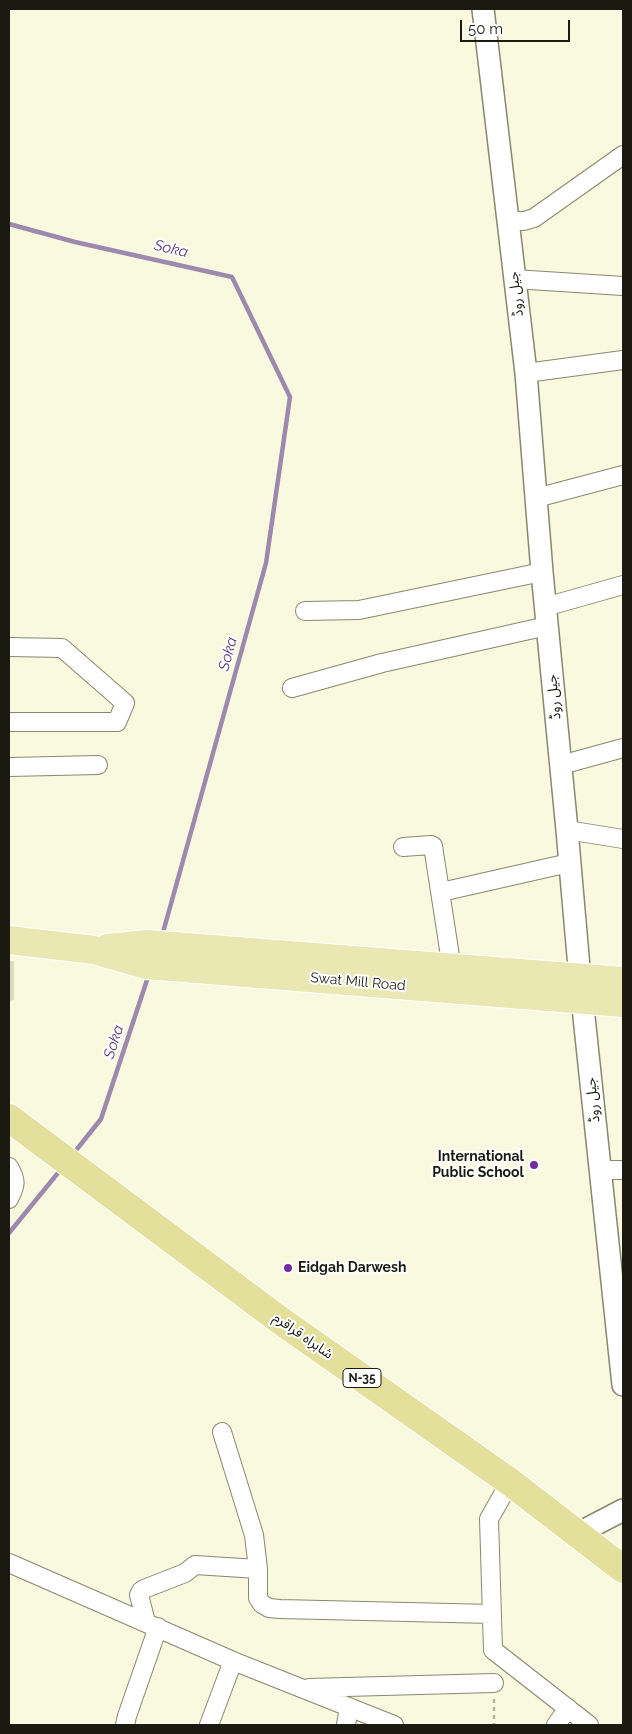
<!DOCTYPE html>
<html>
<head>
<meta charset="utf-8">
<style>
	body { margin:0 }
	#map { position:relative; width:632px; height:1734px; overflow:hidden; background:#f8f9de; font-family:Raleway,sans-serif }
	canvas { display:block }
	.frame { position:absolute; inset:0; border:10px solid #1a1a11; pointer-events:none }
	.scale { position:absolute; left:460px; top:20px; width:110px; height:22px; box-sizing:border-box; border:2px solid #1a1a11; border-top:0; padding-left:6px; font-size:15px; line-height:18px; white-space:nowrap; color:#1a1a11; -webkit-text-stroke:4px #fff; paint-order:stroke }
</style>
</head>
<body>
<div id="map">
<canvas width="632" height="1734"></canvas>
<div class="frame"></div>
<div class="scale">50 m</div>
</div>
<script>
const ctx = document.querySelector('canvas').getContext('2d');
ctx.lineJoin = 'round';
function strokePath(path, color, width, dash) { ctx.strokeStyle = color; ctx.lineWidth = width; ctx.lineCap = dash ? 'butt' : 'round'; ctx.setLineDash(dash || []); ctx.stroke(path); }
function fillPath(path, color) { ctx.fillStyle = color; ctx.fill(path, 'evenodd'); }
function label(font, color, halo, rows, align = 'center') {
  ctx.font = font + ' Raleway,"Noto Sans Arabic",sans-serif'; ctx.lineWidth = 4; ctx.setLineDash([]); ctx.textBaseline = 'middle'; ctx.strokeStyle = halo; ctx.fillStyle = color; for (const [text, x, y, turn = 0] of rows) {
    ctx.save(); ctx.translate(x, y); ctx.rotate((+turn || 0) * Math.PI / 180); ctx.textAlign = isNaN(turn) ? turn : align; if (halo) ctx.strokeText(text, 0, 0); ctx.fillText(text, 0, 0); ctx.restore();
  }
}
strokePath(new Path2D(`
	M9,224L75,242L232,277L290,397L266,563L162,936
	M73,1154L101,1119L149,974
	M9,1233L62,1168`), '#9d89ae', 4.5);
fillPath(new Path2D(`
	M9,961H14V1000L9,1001Z`), '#dadac0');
const minor = new Path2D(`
	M508,221H524L534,218L623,155
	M514,279L623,286
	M526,373L623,360
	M536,498L623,475
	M545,607L623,585
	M305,611L359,610L542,572
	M9,647L62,648L125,703L117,722H9
	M292,688L382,663L547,626
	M561,765L623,748
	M9,767L98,765
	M567,830L623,839
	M403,847L431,845L433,846L452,969
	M441,892L569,863
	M9,1167C17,1181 16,1185 9,1199
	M601,1170H623
	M222,1432L254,1535L258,1569V1598L262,1604L269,1608L280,1609L492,1614
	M510,1482L489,1519L493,1650L589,1725
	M9,1563L233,1661L394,1725
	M146,1622L139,1595L141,1591L144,1589L185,1573L195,1565L258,1569
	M309,1688L494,1683
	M125,1725L127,1716L158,1627
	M209,1725L233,1661
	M346,1725L349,1707
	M556,1725L568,1708`);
const tertiary = new Path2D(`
	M483,9L526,373L542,572L567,830L580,979L623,1385
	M577,1534L623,1510`);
const primary = new Path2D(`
	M9,940L94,950L146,965L623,1003
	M108,948L147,944L623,981`);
const trunk = new Path2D(`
	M9,1118L281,1321L510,1482L623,1569`);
strokePath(minor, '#888871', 20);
strokePath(tertiary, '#888871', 24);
strokePath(primary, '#fff', 30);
strokePath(trunk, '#fff', 30);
strokePath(new Path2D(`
	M494,1699V1725`), '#b1b29d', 2.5, [4, 4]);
strokePath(minor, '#fff', 18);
strokePath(tertiary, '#fff', 21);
strokePath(primary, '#e9e8b3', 28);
strokePath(trunk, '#e2e09a', 28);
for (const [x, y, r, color] of [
	[534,1165,5,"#732ea2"],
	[288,1268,5,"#732ea2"]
]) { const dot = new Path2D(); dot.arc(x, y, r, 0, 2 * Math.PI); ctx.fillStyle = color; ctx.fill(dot); strokePath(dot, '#fff', 2); }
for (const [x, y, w] of [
	[362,1378,38]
]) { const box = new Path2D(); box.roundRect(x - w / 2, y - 9.5, w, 19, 4); ctx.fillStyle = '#fff'; ctx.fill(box); strokePath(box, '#1a1a11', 1); }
label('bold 12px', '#1a1a11', null, [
	["N-35",362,1378]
]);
label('14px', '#1a1a11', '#fff', [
	["جیل روڈ",516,294,-97],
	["جیل روڈ",554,697,-96],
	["Swat Mill Road",358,982,5],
	["جیل روڈ",593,1100,-96],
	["شاہراہ قراقرم",303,1336,35]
]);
label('bold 14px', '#1a1a11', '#fff', [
	["International",524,1157],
	["Public School",524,1173],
	["Eidgah Darwesh",298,1268,"left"]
], 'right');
label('italic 15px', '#593476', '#fff', [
	["Soka",171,249,13],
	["Soka",228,654,-75],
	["Soka",114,1042,-72]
]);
</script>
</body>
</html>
